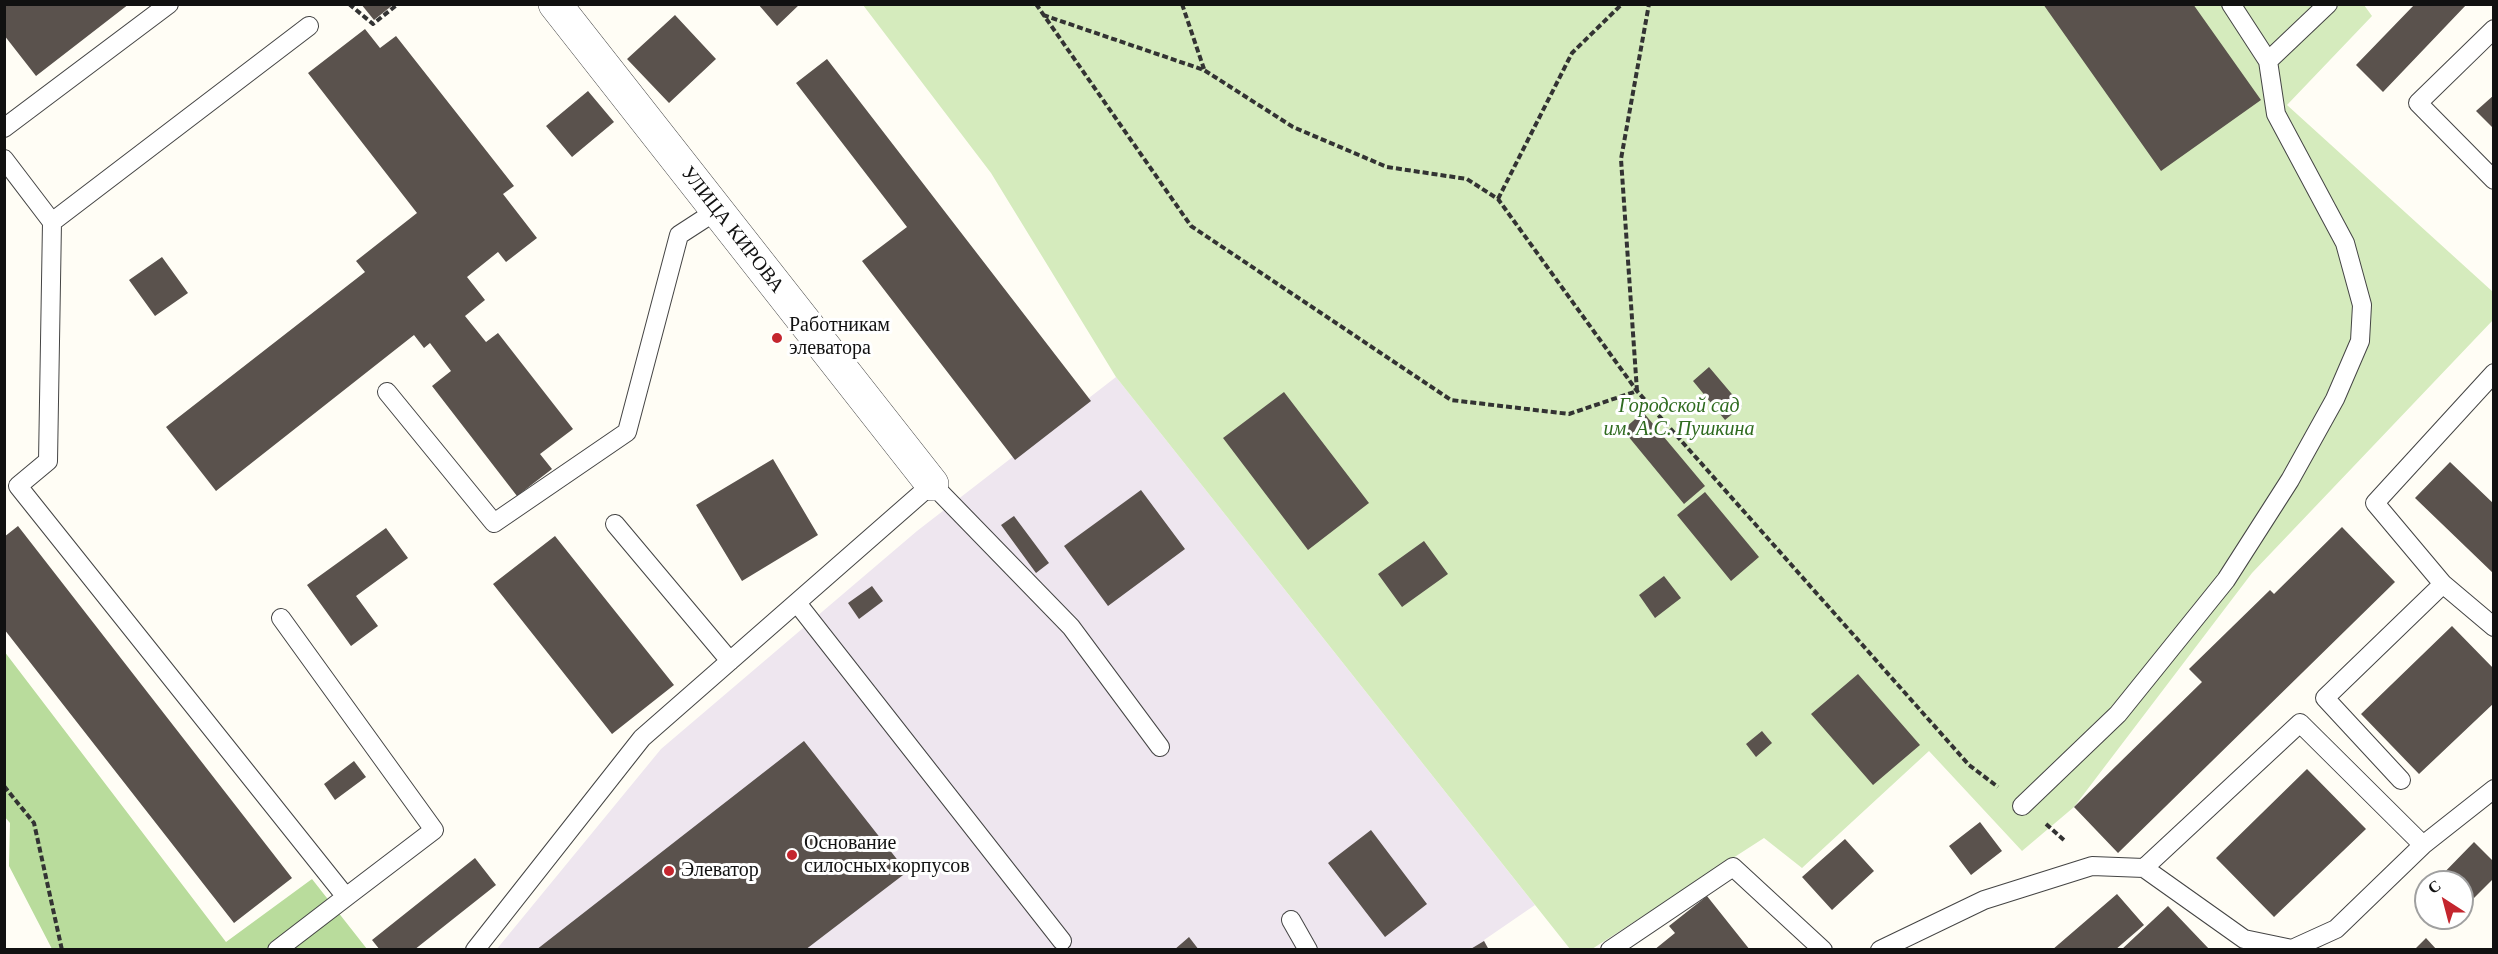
<!DOCTYPE html>
<html>
<head>
<meta charset="utf-8">
<style>
	body { margin:0 }
	#map { position:relative; width:2498px; height:954px; overflow:hidden; background:#fffdf5; font-family:Georgia,serif }
	canvas { display:block }
	.frame { position:absolute; inset:0; border:6px solid #111; pointer-events:none }
	.north { position:absolute; left:2414px; top:870px; width:60px; height:60px; box-sizing:border-box; background:#fff; border:2px solid #a0a0a0; border-radius:50%; rotate:324deg; font-size:16px; font-weight:700; line-height:24px; text-align:center; color:#111 }
	.north::after { content:''; display:block; margin:auto; width:21px; height:27px; background:#c4262e; clip-path:polygon(50% 0,100% 100%,50% 72%,0 100%) }
</style>
</head>
<body>
<div id="map">
<canvas width="2498" height="954"></canvas>
<div class="frame"></div>
<div class="north">С</div>
</div>
<script>
const ctx = document.querySelector('canvas').getContext('2d');
ctx.lineJoin = 'round';
function fillPath(path, color) { ctx.fillStyle = color; ctx.fill(path, 'evenodd'); }
function strokePath(path, color, width, dash) { ctx.strokeStyle = color; ctx.lineWidth = width; ctx.lineCap = dash ? 'butt' : 'round'; ctx.setLineDash(dash || []); ctx.stroke(path); }
function label(font, color, halo, rows, align = 'center') {
  ctx.font = font + ' Georgia,serif'; ctx.lineWidth = 6; ctx.setLineDash([]); ctx.textBaseline = 'middle'; ctx.strokeStyle = halo; ctx.fillStyle = color; for (const [text, x, y, turn = 0] of rows) {
    ctx.save(); ctx.translate(x, y); ctx.rotate((+turn || 0) * Math.PI / 180); ctx.textAlign = isNaN(turn) ? turn : align; if (halo) ctx.strokeText(text, 0, 0); ctx.fillText(text, 0, 0); ctx.restore();
  }
}
fillPath(new Path2D(`
	M1116,377L1535,905L1484,940L1489,950H496L661,749L917,531Z`), '#eee6ef');
fillPath(new Path2D(`
	M863,5H2364L2372,16L2287,105L2493,292V320L2252,573L2074,807L2022,851L1929,751L1802,868L1764,838L1592,949H1570L1116,377L991,173Z`), '#d5ebbd');
fillPath(new Path2D(`
	M4,651L226,942L312,879L367,949H52L9,866L10,823L4,816Z`), '#b9dc9c');
fillPath(new Path2D(`
	M4,4H129L36,76L4,35Z
	M361,4H394L374,20Z
	M758,4H800L777,26Z
	M2043,4H2193L2261,100L2161,171Z
	M2415,4H2467L2383,92L2356,65Z
	M675,15L716,59L669,103L627,59Z
	M365,29L380,48L396,36L514,186L503,194L537,238L506,262L498,252L467,277L485,300L465,316L486,342L498,333L573,429L540,454L552,469L517,496L432,386L451,371L430,343L424,348L414,335L216,491L166,427L365,272L356,261L417,213L308,73Z
	M827,59L1091,401L1015,460L862,261L907,227L796,83Z
	M588,91L614,122L572,157L546,126Z
	M2494,95V129L2476,111Z
	M162,257L188,293L155,316L129,280Z
	M1709,367L1742,406L1725,420L1693,381Z
	M1284,392L1369,503L1308,550L1223,438Z
	M1643,412L1705,486L1684,504L1623,430Z
	M773,459L818,535L742,581L696,505Z
	M2450,462L2494,504V574L2415,498Z
	M1141,490L1185,549L1108,606L1064,546Z
	M1705,492L1759,557L1731,581L1677,515Z
	M1014,516L1049,563L1036,573L1001,525Z
	M18,526L292,878L234,923L4,629V537Z
	M2342,527L2395,582L2118,853L2074,807L2202,682L2189,669L2270,590L2274,594Z
	M386,528L408,558L356,596L378,626L351,646L307,585Z
	M555,536L674,685L612,734L493,584Z
	M1424,541L1448,574L1402,607L1378,574Z
	M1664,576L1681,598L1655,618L1639,595Z
	M872,586L883,601L859,619L848,603Z
	M2452,626L2494,669V703L2419,774L2361,714Z
	M1858,674L1920,745L1873,785L1811,714Z
	M1762,731L1772,743L1756,757L1746,744Z
	M804,741L907,872L805,950H536Z
	M354,761L366,777L335,800L324,784Z
	M2307,769L2366,829L2274,917L2216,858Z
	M1980,822L2002,851L1971,875L1949,846Z
	M1371,830L1427,904L1385,937L1328,863Z
	M1845,839L1874,871L1832,910L1802,877Z
	M2474,842L2494,862V878L2462,910V882H2435Z
	M475,858L496,885L414,950H380L372,940Z
	M2117,894L2144,925L2115,950H2052Z
	M1707,896L1750,950H1654L1675,933L1669,926Z
	M2168,906L2210,950H2121Z
	M1189,937L1199,950H1174Z
	M2426,938L2437,950H2414Z
	M1484,941L1489,950H1469Z`), '#5a524d');
const lane = new Path2D(`
	M2231,4L2268,61L2328,4
	M2494,29L2418,103L2494,180
	M4,128L169,4
	M4,159L52,222L48,461L18,486L346,897L277,950
	M52,222L309,26
	M2494,373L2375,503L2443,584L2494,627
	M387,392L494,523L627,432L679,235L716,211
	M615,524L730,661
	M797,603L1062,941
	M281,618L434,830L346,897
	M2401,780L2325,698L2443,584
	M2022,806L2118,714L2226,580L2290,480L2335,399L2360,341L2362,305L2345,243L2276,114L2268,61
	M2144,868L2300,723L2423,845
	M1291,920L1308,950
	M475,950L642,738L932,484L1071,627L1160,747
	M1610,950L1733,867L1823,950
	M1880,950L1984,900L2092,866L2144,868L2244,939L2292,949L2336,929L2423,845L2494,789`);
const street = new Path2D(`
	M555,4L932,484`);
strokePath(lane, '#444', 20);
strokePath(street, '#444', 34);
strokePath(new Path2D(`
	M349,4L373,24L398,4
	M1036,4L1191,226L1451,400L1569,414L1637,391L1621,159L1649,4
	M1182,4L1204,69
	M1043,15L1204,70L1293,127L1387,167L1467,179L1498,199L1637,391L1969,765L1998,787
	M1498,199L1572,53L1622,4
	M4,786L34,823L62,950
	M2046,824L2065,841`), '#333', 4, [6, 3]);
strokePath(lane, '#fff', 18);
strokePath(street, '#fff', 33);
for (const [x, y, r, color] of [
	[777,338,6,"#c4262e"],
	[792,855,6,"#c4262e"],
	[669,871,6,"#c4262e"]
]) { const dot = new Path2D(); dot.arc(x, y, r, 0, 2 * Math.PI); ctx.fillStyle = color; ctx.fill(dot); strokePath(dot, '#fff', 2); }
label('20px', '#111', '#fff', [
	["УЛИЦА КИРОВА",732,230,52]
]);
label('20px', '#111', '#fff', [
	["Работникам",789,326],
	["элеватора",789,349],
	["Основание",804,844],
	["силосных корпусов",804,867],
	["Элеватор",681,871]
], 'left');
label('italic 20px', '#2f6b1f', '#fff', [
	["Городской сад",1679,407],
	["им. А.С. Пушкина",1679,430]
]);
</script>
</body>
</html>
